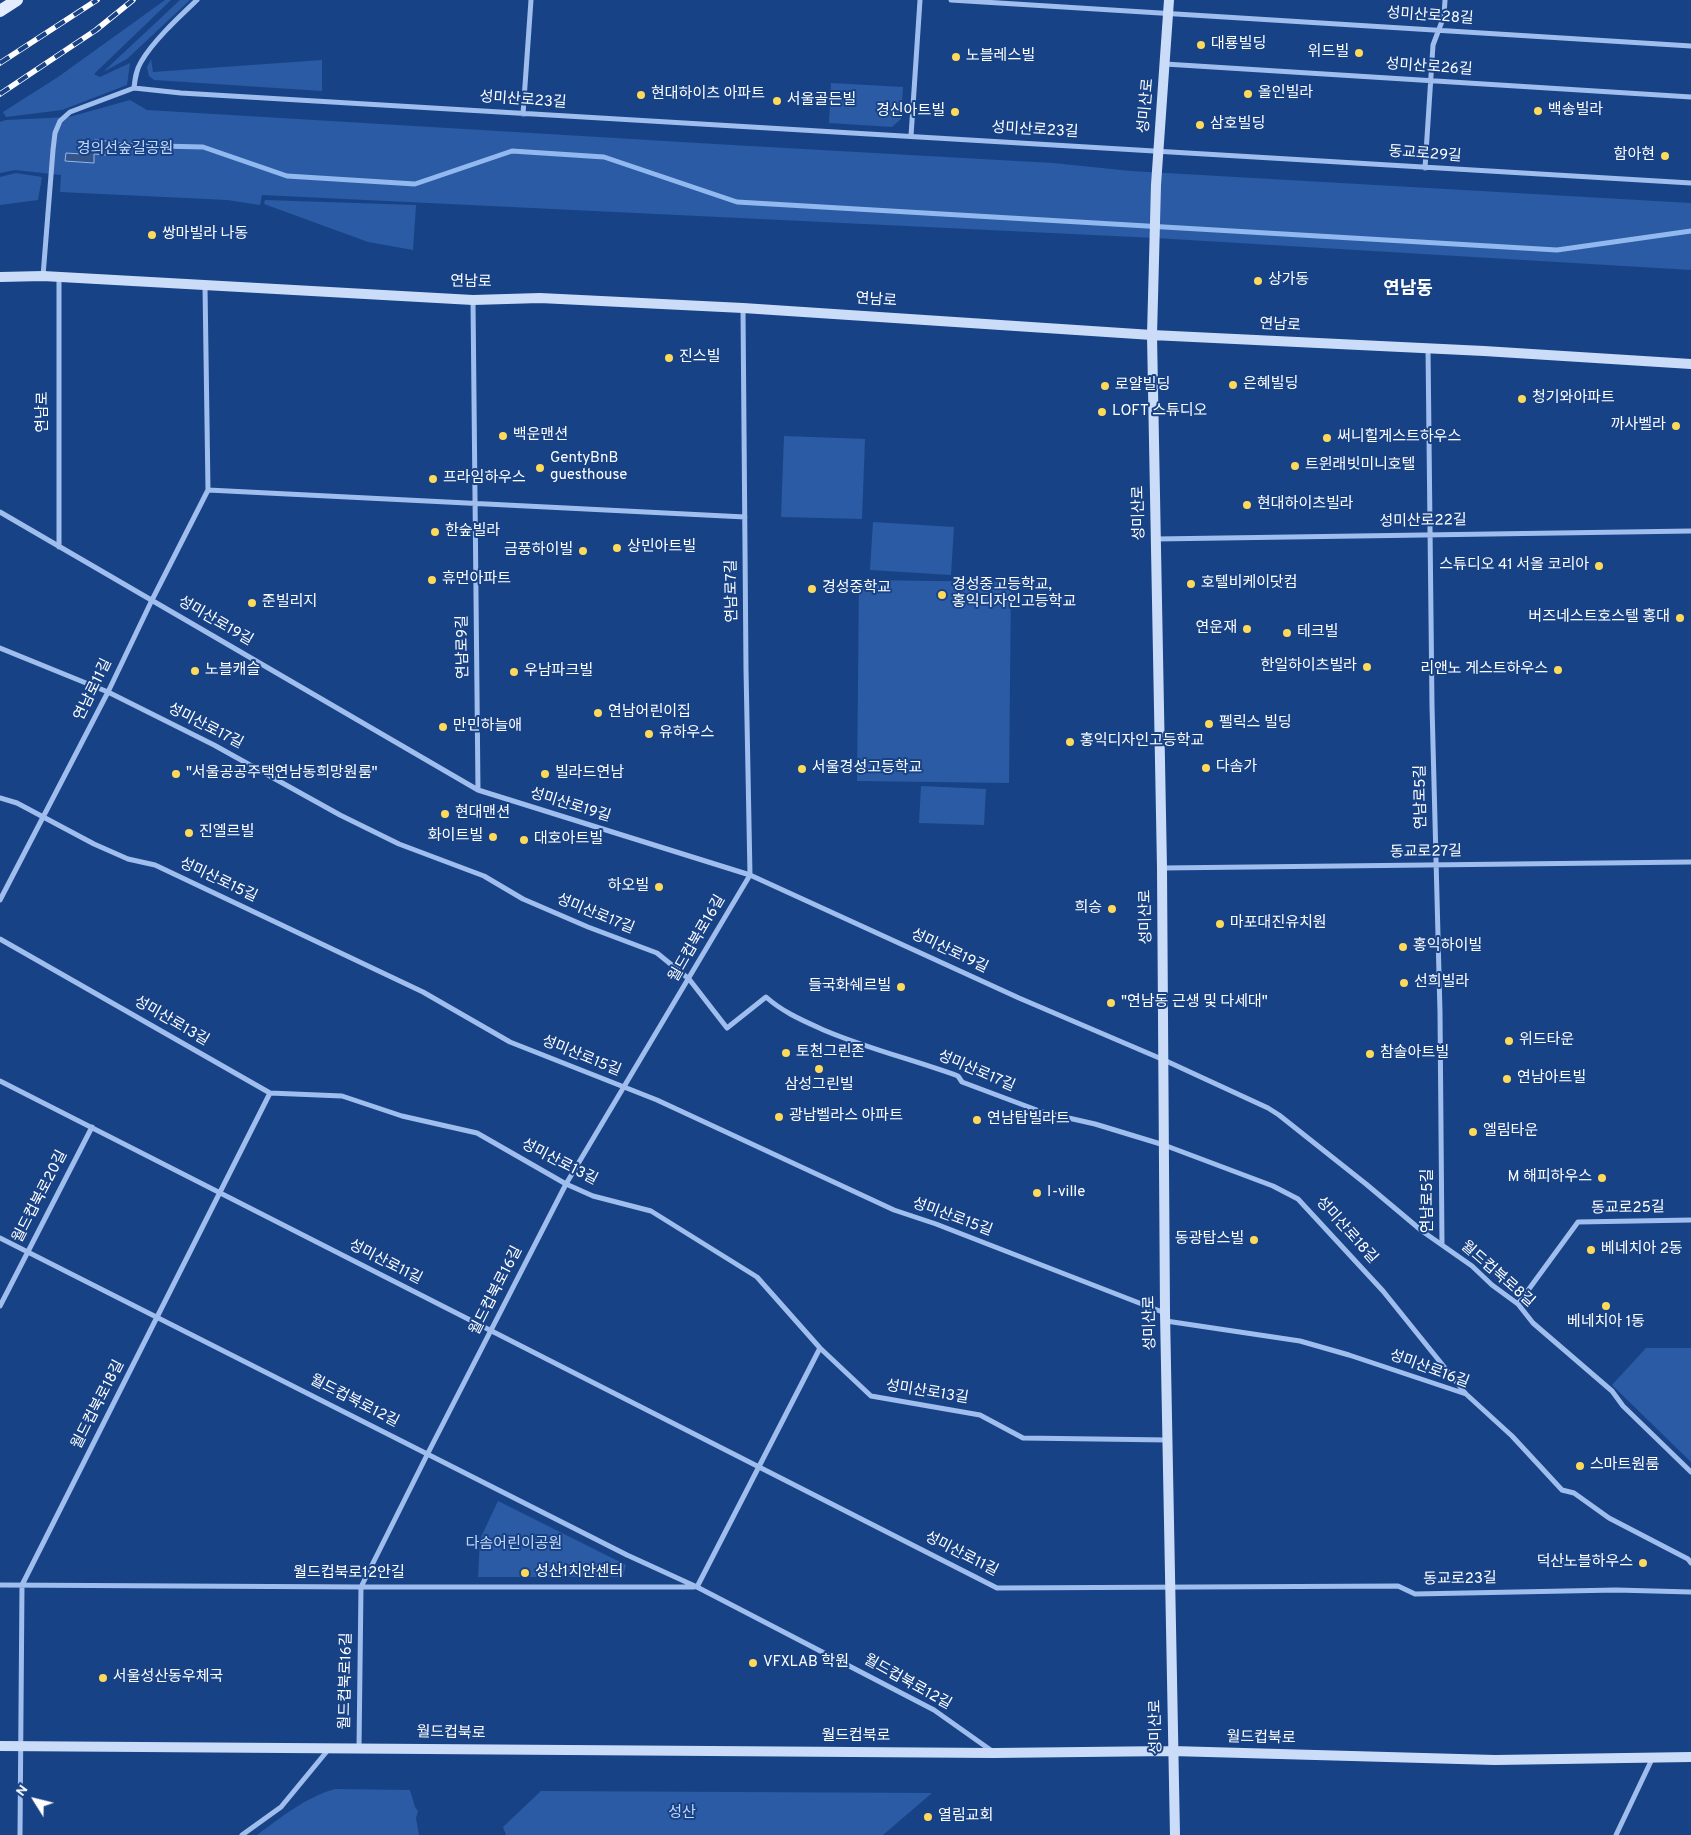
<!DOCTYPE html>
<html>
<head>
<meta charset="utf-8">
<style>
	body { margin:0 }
	#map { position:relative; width:1691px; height:1835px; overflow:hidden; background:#184286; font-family:Overpass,sans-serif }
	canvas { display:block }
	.north { position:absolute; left:10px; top:1775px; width:50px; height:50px; -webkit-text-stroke:4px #184286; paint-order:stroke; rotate:306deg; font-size:14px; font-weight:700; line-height:20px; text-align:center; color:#fff }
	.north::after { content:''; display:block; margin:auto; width:18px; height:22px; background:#fff; clip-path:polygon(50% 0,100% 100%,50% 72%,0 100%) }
</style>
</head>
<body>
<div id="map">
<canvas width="1691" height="1835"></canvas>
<div class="north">N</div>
</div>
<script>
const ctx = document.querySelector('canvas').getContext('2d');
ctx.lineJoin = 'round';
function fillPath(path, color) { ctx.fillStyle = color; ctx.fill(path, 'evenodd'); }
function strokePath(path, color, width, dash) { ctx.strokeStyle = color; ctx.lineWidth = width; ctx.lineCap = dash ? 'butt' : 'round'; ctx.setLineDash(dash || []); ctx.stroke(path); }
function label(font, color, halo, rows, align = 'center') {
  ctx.font = font + ' Overpass,"Noto Sans KR",sans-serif'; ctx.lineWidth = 4; ctx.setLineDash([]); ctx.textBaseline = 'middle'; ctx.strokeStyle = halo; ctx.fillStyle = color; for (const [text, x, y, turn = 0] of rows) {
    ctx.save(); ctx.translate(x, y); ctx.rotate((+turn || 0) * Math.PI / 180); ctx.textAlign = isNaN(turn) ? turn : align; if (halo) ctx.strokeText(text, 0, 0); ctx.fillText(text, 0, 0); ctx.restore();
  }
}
fillPath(new Path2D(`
	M165,0H171L94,74L100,77L130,63L127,85L62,110L6,117L3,112L58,77Z
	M180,0H190L127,59L103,72Z
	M151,59L153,72L322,60V91L154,80L149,76L147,67Z
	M831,83L903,87L901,119L892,127L829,123Z
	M130,100L147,110L732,145L1053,163L1131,171L1691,203V270L1155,238L262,195L260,205L227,200L60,192L61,175L15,170L0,173V122L6,120L69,117Z
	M16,173L42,177L38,200L0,205V177Z
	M265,200L416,205L413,250L368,242L264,204Z
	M784,436L865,439L862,519L781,517Z
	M873,522L954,527L951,575L870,570Z
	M859,580L1011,582L1009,783L857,781Z
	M921,786L986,789L984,825L919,823Z
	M1646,1348H1691V1462L1612,1385Z
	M498,1501L626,1565L623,1577H478L480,1539Z
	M335,1789L410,1790L415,1807L418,1811L416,1818L419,1835H257C280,1818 306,1797 335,1789Z
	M541,1791L932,1793L883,1835H506L503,1827Z`), '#2b5ba4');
const water = new Path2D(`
	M95,140L117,142V148L106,147V155L94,154V163L65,161L66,153L82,154L83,146L94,147Z`);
fillPath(water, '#355487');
strokePath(water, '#91b8ef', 1);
strokePath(new Path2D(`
	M117,145L203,147L287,176L415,184L512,151L604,157L737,202L1557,250L1691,231`), '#91b8ef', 5);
strokePath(new Path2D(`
	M951,0L1691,46
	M1165,64L1691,97
	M134,88C135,79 136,70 141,62C153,41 179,17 197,0
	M523,114L531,0
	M911,136L920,0
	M1425,168L1433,45L1444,16L1445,0
	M43,276L53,150L55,133L60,121L70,112L134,88L181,93C685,122 1188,155 1691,183
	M59,277V547
	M473,300L478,790
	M1428,348L1432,706L1440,1012L1442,1245
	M208,490L745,517
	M0,512L478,790L750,875L1019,998L1164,1060L1268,1108L1279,1115L1366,1184L1422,1231L1472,1266L1492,1285L1518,1304L1533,1323L1612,1391L1623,1406L1691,1472
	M1156,539L1691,531
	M0,648L108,692L214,745L340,815L399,844L484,876L523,899L588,927L657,953L689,979L727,1028L766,997C784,1013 804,1021 826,1031C869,1049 914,1060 958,1076L962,1082L1042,1112L1095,1124L1164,1145L1273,1186L1298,1199L1383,1291L1466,1394
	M0,798L17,803L94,844L128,859L155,865L423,992L510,1042L657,1100L894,1210L936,1224L1165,1313
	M1162,868L1691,862
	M0,900L108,692L152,600L208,490L205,286
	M0,939L270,1093L342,1096L402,1116L477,1133L566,1184L593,1196L651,1211L757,1277L820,1348L871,1396L980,1415L1023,1438L1168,1440
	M0,1081L997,1588L1398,1586L1415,1594L1616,1590L1691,1592
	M0,1238L627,1555L697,1587L934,1710L992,1751
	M1518,1304L1578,1222L1691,1220
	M0,1306L92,1127
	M1166,1321L1300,1341L1349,1355L1466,1394L1512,1436L1562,1490L1574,1493L1609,1518L1688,1559L1691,1563
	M0,1585L361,1587H694
	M697,1587L820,1348
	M359,1748L361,1587L428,1453L566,1184L750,875L746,669L743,309
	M20,1835L22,1585L270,1093
	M242,1835L281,1807L328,1750
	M1616,1835L1653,1757`), '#9fbeed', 5);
strokePath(new Path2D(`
	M1169,0L1156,185L1152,335L1162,868L1165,1313L1175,1835
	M0,277L43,276L473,300L540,298L743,308L1152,335L1484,351L1691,364
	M0,1746L994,1753L1172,1751L1495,1760L1691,1757`), '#cbdcf9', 10);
strokePath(new Path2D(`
	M0,11L17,0`), '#e4edff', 12);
const rail = new Path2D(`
	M0,63L97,0
	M0,94L96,30L133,0`);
strokePath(rail, '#fff', 5.5);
strokePath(rail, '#184286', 4, [11]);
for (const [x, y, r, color] of [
	[1201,45,5,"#ffd95a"],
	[1359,53,5,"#ffd95a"],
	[956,57,5,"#ffd95a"],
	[1248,94,5,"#ffd95a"],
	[641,95,5,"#ffd95a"],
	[777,101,5,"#ffd95a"],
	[1538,111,5,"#ffd95a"],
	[955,112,5,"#ffd95a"],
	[1200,125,5,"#ffd95a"],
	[1665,156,5,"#ffd95a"],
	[152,235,5,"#ffd95a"],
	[1258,281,5,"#ffd95a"],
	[669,358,5,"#ffd95a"],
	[1233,385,5,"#ffd95a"],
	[1105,386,5,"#ffd95a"],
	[1522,399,5,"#ffd95a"],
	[1102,412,5,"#ffd95a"],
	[1676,426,5,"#ffd95a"],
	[503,436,5,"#ffd95a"],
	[1327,438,5,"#ffd95a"],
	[1295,466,5,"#ffd95a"],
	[540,468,5,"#ffd95a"],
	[433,479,5,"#ffd95a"],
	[1247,505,5,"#ffd95a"],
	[435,532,5,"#ffd95a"],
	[617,548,5,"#ffd95a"],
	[583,551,5,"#ffd95a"],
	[1599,566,5,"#ffd95a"],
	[432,580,5,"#ffd95a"],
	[1191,584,5,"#ffd95a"],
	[812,589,5,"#ffd95a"],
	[942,595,5,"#ffd95a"],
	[252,603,5,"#ffd95a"],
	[1680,618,5,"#ffd95a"],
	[1247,629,5,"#ffd95a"],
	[1287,633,5,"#ffd95a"],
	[1367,667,5,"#ffd95a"],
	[1558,670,5,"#ffd95a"],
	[195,671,5,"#ffd95a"],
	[514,672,5,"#ffd95a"],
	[598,713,5,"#ffd95a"],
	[1209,724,5,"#ffd95a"],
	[443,727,5,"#ffd95a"],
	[649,734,5,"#ffd95a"],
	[1070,742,5,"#ffd95a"],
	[1206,768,5,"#ffd95a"],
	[802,769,5,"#ffd95a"],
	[176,774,5,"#ffd95a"],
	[545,774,5,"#ffd95a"],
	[445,814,5,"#ffd95a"],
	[189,833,5,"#ffd95a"],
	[493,837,5,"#ffd95a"],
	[524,840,5,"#ffd95a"],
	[659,887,5,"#ffd95a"],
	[1112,909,5,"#ffd95a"],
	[1220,924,5,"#ffd95a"],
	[1403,947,5,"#ffd95a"],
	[1404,983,5,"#ffd95a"],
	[901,987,5,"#ffd95a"],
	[1111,1003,5,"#ffd95a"],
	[1509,1041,5,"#ffd95a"],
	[786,1053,5,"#ffd95a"],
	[1370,1054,5,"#ffd95a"],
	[819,1069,5,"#ffd95a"],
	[1507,1079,5,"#ffd95a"],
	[779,1117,5,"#ffd95a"],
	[977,1120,5,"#ffd95a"],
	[1473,1132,5,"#ffd95a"],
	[1602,1178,5,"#ffd95a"],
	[1037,1193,5,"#ffd95a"],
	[1254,1240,5,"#ffd95a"],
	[1591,1250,5,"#ffd95a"],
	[1606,1306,5,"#ffd95a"],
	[1580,1466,5,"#ffd95a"],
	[1643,1563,5,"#ffd95a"],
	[525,1573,5,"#ffd95a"],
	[753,1663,5,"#ffd95a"],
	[103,1678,5,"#ffd95a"],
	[928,1817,5,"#ffd95a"]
]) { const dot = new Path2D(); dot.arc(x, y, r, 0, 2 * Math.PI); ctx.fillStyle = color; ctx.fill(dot); strokePath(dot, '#184286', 2); }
label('15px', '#fff', '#184286', [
	["성미산로28길",1430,17,4],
	["성미산로26길",1429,68,4],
	["성미산로23길",523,101,4],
	["성미산로",1147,106,-85],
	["성미산로23길",1035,131,3],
	["동교로29길",1425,155,4],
	["연남로",471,283,1],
	["연남로",876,301,4],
	["연남로",1280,326,3],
	["연남로",44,412,-90],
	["성미산로",1140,513,-91],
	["성미산로22길",1423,522,-1],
	["연남로7길",733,591,-91],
	["성미산로19길",215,622,30],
	["연남로9길",464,647,-91],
	["연남로11길",94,690,-64],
	["성미산로17길",205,727,27],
	["연남로5길",1422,797,-91],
	["성미산로19길",570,806,17],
	["동교로27길",1426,853,-1],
	["성미산로15길",218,881,25],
	["성미산로17길",595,915,22],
	["성미산로",1147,917,-91],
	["월드컵북로16길",698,939,-60],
	["성미산로19길",949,952,25],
	["성미산로13길",171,1022,30],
	["성미산로15길",581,1057,22],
	["성미산로17길",976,1072,23],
	["성미산로13길",559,1163,27],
	["월드컵북로20길",41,1197,-63],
	["연남로5길",1429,1201,-90],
	["동교로25길",1628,1209,-1],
	["성미산로15길",952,1218,20],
	["성미산로18길",1346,1231,48],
	["성미산로11길",385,1263,27],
	["월드컵북로8길",1497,1275,41],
	["월드컵북로16길",497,1291,-63],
	["성미산로",1151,1323,-91],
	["성미산로16길",1429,1370,20],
	["성미산로13길",927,1393,9],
	["월드컵북로12길",354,1402,27],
	["월드컵북로18길",99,1405,-63],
	["성미산로11길",961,1555,27],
	["월드컵북로12안길",349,1574],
	["동교로23길",1460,1580,-1],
	["월드컵북로16길",347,1681,-89],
	["월드컵북로12길",907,1683,29],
	["성미산로",1157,1727,-91],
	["월드컵북로",451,1734,1],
	["월드컵북로",856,1737],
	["월드컵북로",1261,1739,1]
]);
label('15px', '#fff', '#184286', [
	["대룡빌딩",1211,45],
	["위드빌",1349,53,"right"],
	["노블레스빌",966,57],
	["올인빌라",1258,94],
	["현대하이츠 아파트",651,95],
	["서울골든빌",787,101],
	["백송빌라",1548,111],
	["경신아트빌",945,112,"right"],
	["삼호빌딩",1210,125],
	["함아현",1655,156,"right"],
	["쌍마빌라 나동",162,235],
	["상가동",1268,281],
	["진스빌",679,358],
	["은혜빌딩",1243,385],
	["로얄빌딩",1115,386],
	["청기와아파트",1532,399],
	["LOFT 스튜디오",1112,412],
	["까사벨라",1666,426,"right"],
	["백운맨션",513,436],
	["써니힐게스트하우스",1337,438],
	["GentyBnB",550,459],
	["guesthouse",550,476],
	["트윈래빗미니호텔",1305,466],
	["프라임하우스",443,479],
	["현대하이츠빌라",1257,505],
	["한숲빌라",445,532],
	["상민아트빌",627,548],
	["금풍하이빌",573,551,"right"],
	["스튜디오 41 서올 코리아",1589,566,"right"],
	["휴먼아파트",442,580],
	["호텔비케이닷컴",1201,584],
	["경성중고등학교,",952,586],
	["홍익디자인고등학교",952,603],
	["경성중학교",822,589],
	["준빌리지",262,603],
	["버즈네스트호스텔 홍대",1670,618,"right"],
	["연운재",1237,629,"right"],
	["테크빌",1297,633],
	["한일하이츠빌라",1357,667,"right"],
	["리앤노 게스트하우스",1548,670,"right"],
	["노블캐슬",205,671],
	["우남파크빌",524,672],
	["연남어린이집",608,713],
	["펠릭스 빌딩",1219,724],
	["만민하늘애",453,727],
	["유하우스",659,734],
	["홍익디자인고등학교",1080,742],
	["다솜가",1216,768],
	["서울경성고등학교",812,769],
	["\"서울공공주택연남동희망원룸\"",186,774],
	["빌라드연남",555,774],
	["현대맨션",455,814],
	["진엘르빌",199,833],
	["화이트빌",483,837,"right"],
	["대호아트빌",534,840],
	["하오빌",649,887,"right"],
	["희승",1102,909,"right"],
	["마포대진유치원",1230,924],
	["홍익하이빌",1413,947],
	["선희빌라",1414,983],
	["들국화쉐르빌",891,987,"right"],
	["\"연남동 근생 및 다세대\"",1121,1003],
	["위드타운",1519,1041],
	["토천그린존",796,1053],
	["참솔아트빌",1380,1054],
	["연남아트빌",1517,1079],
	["삼성그린빌",819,1086,"center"],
	["광남벨라스 아파트",789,1117],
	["연남탑빌라트",987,1120],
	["엘림타운",1483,1132],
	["M 해피하우스",1592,1178,"right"],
	["I-ville",1047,1193],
	["동광탑스빌",1244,1240,"right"],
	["베네치아 2동",1601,1250],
	["베네치아 1동",1606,1323,"center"],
	["스마트원룸",1590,1466],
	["덕산노블하우스",1633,1563,"right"],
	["성산1치안센터",535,1573],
	["VFXLAB 학원",763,1663],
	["서울성산동우체국",113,1678],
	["열림교회",938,1817]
], 'left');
label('15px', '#c4d9f9', '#184286', [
	["경의선숲길공원",125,150],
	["다솜어린이공원",514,1545],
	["성산",682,1814]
]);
label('bold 18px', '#fff', '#184286', [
	["연남동",1408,290]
]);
</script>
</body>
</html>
